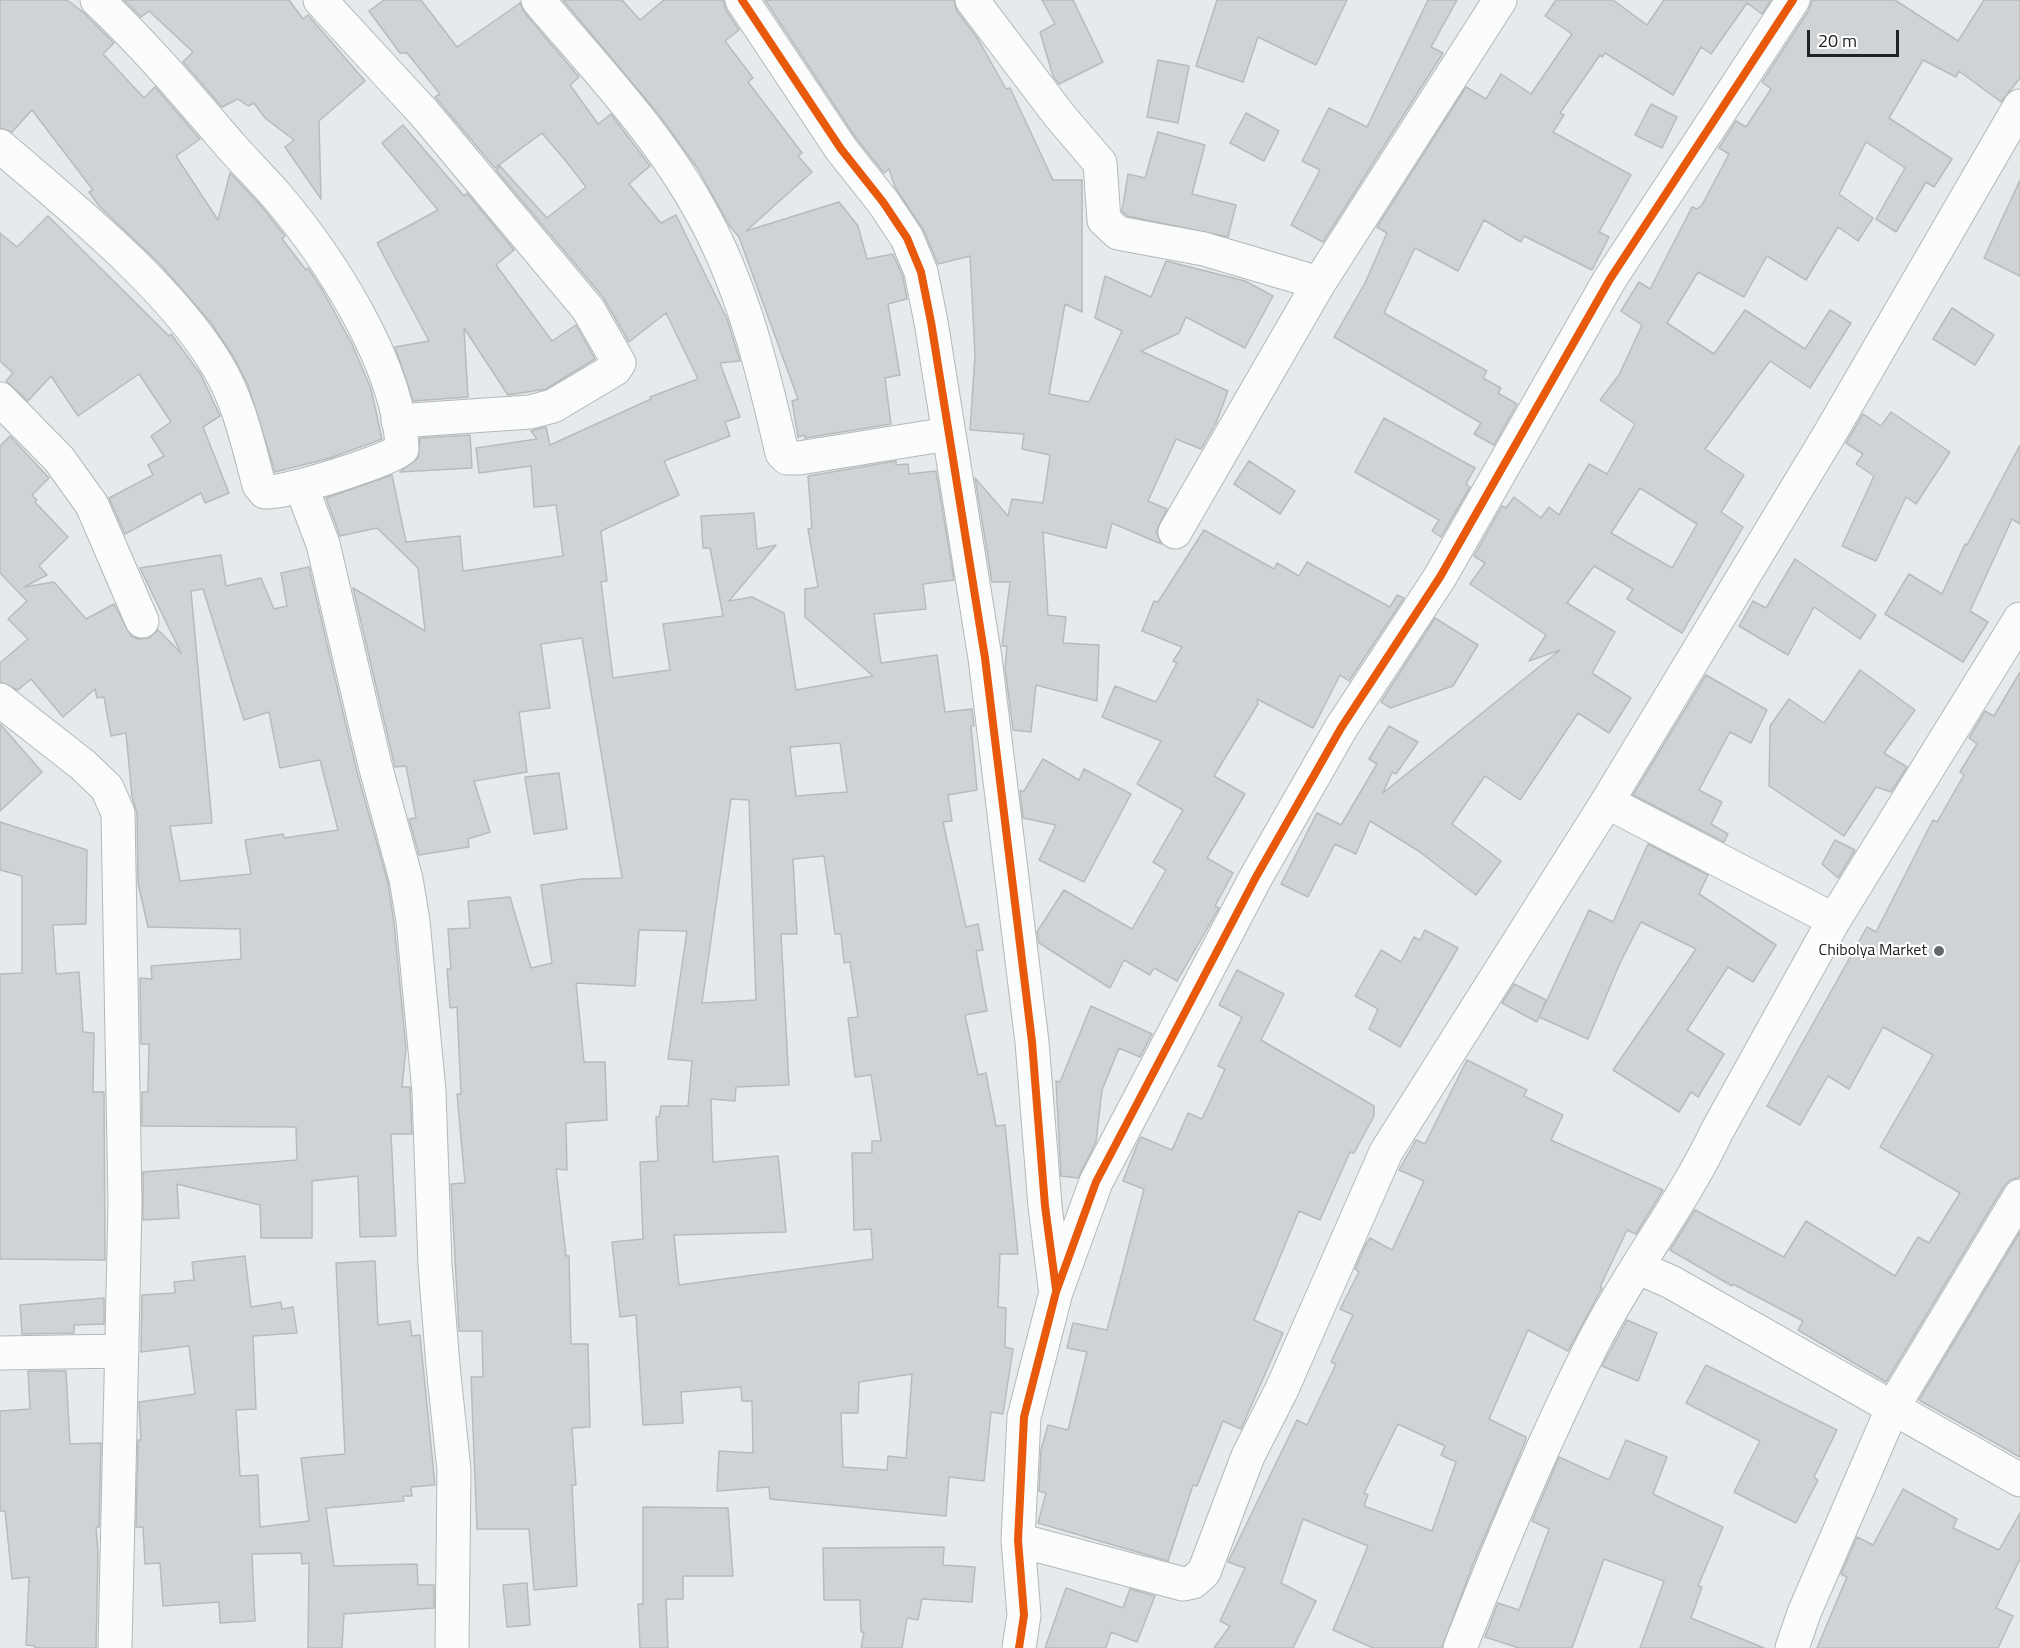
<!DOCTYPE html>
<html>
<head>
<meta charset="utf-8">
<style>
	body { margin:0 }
	#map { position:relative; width:2020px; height:1648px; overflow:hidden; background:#e7eaed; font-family:"Titillium Web",sans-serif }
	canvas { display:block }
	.scale { position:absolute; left:1807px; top:30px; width:92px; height:27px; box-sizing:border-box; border:3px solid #202325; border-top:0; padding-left:8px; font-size:18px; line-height:21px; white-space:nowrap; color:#202325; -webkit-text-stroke:4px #fff; paint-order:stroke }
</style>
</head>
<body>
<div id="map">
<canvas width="2020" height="1648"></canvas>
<div class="scale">20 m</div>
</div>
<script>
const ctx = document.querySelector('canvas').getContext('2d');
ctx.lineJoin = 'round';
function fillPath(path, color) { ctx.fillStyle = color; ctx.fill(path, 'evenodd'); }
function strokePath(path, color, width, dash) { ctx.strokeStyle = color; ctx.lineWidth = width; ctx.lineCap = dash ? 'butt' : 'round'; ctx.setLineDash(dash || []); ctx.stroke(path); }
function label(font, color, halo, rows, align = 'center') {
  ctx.font = font + ' "Titillium Web",sans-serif'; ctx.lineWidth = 4.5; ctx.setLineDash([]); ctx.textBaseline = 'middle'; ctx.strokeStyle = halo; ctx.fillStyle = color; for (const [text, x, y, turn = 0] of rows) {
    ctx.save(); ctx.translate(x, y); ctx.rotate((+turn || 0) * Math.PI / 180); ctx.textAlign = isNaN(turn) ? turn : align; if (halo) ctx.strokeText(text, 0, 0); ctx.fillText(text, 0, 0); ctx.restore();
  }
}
const building = new Path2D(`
	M0,0H67L83,12L114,43L103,54L144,98L155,87L200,139L176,156L218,220L230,173L262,207L285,236L282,239L306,270L308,268L323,291L352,344L371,389L382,439L330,458L275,472L248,385L233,356L211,323L160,264L99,206L89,192L93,190L32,110L12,132L0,128Z
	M124,0H289L303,19L308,15L365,81L319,121L321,199L285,147L294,140L265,118L254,103L248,106L238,99L222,107L183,62L193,52L149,11L141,17Z
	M384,0H421L457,47L520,3L524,12L579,77L570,85L598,124L611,114L650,166L629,184L661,223L676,215L727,319L740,361L720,363L740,417L725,422L730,436L664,461L679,495L601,531L607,581L601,582L613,678L670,670L663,624L723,616L710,548H703L701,516L754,513L757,549L776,545L729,601L752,597L784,613L796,690L873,676L805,617V589L818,587L808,529L812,528L808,476L896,461V465L908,464L909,474L936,471L954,580L923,584L926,609L874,614L881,663L937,655L945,712L972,709L974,726H971L977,790L948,795L952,821L943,822L966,927L978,924L983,950L976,951L987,1011L965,1015L978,1075L986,1073L996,1126L1005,1125L1018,1254H1000L998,1307L1006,1308L1005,1347L1013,1349L1003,1414L991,1412L984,1481L949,1477L946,1516L770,1499L769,1487L717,1491L719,1451L753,1453L752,1401H742L741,1387L681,1392L683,1423L643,1425L636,1315L620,1317L612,1242L643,1239L640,1162L658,1161L656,1117H659L661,1106H688L692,1061L668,1059L687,931L639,930L635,986L576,983L584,1062H605L607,1120L566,1123L567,1170L556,1169L566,1256H569L571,1344H588L590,1427L572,1428L576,1485H572L577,1586L534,1590L529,1529H477L471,1377H483L482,1331H459L451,1184L465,1183L457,1094H461L457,1007L450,1008L447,969H451L448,929L470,928L468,901L510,897L531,968L552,963L541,885L581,879L622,878L582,638L541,644L550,708L519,712L527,772L474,781L490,832L468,839L469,847L419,855L409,819L416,818L406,766L395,767L353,588L425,631L418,568L377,528L340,536L326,498L392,475L406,542L460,536L463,571L563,556L556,505L534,507L531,466L479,473L476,448L537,439L531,431L546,427L550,445L651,399L650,397L698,379L666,313L629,342L603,297L496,170L500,166L547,218L586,187L565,160L542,133L495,168L435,97L440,94L407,53H400L369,11ZM840,743L847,792L796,796L790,747ZM731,799L749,800L756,1000L702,1003ZM824,856L835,934H841L844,963L850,962L858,1017L848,1018L855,1077L871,1075L881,1141H872V1153H852L854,1230L871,1229L873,1259L679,1285L674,1235L786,1232L778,1156L713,1162L711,1099L735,1101L736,1087L789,1085L781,934H797L793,859ZM912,1374L906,1458L888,1456L887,1470L843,1467L841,1413H858L859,1382Z
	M563,0H622L640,20L664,0H723L726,10L739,30L725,41L753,78L748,82L802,153L798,156L812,172L746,231L839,202L858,226L867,259L893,254L903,277L907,299L888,304L900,375L885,378L891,424L805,438V435L798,437L792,401L798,399L739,237L729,225L698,169L659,115Z
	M765,0H954L957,11L978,39L1006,89L1010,88L1053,180H1082V312L1065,304L1049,394L1089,402L1122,331L1095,318L1105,276L1151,297L1166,261L1245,281L1273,296L1245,348L1186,317L1179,333L1141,351L1228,391L1216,423L1201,449L1176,439L1148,501L1167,509L1156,531L1161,544L1112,523L1106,548L1043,532L1048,615L1066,617L1063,643L1099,645L1097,701L1036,685L1031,732L1013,730L1005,668L1007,646H1002L1010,582H992L975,478L1008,516L1012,499L1043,503L1050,455L1022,449L1024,434L970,430L975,355L970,256L938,264L924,231L895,187L889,169L884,173L856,138Z
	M1042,0H1073L1103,62L1059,84L1053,76L1040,32L1055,24Z
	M1217,0H1347L1316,65L1258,37L1243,82L1196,66Z
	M1428,0H1457L1431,47L1443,53L1323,242L1291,225L1320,170L1302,161L1329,108L1367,127Z
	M1556,0H1613L1647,25L1664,0H1771L1762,14L1747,3L1711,54L1701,47L1673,95L1605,53L1602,57L1600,55L1560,113L1564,115L1553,132L1631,175L1599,232L1609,237L1592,270L1524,236L1521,242L1484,220L1458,271L1415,248L1384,313L1487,371L1483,378L1501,388L1498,393L1517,404L1494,445L1474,434L1481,423L1334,337L1365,283L1387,233L1377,227L1466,87L1486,99L1501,74L1531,94L1572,34L1545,16Z
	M1812,0H1895L1958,41L1984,0H2020V78L2001,102L1959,71L1956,77L1923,60L1889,118L1952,159L1934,187L1926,182L1896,232L1876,219L1905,168L1866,142L1839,194L1873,218L1858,241L1838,227L1806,280L1767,256L1744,297L1698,272L1667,323L1714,354L1745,310L1805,349L1830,310L1851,323L1810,388L1770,361L1705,449L1744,475L1721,512L1743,527L1682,633L1627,599L1633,589L1594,566L1567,603L1615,632L1592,673L1631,698L1609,733L1578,713L1520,800L1485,776L1452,824L1501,861L1476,895L1417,850L1370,821L1356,854L1335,844L1308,897L1281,884L1317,813L1341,825L1377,764L1369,759L1389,726L1418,742L1396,774L1392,772L1383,793L1560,650L1529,661L1546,635L1470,584L1485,563L1474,556L1502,506L1506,508L1514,497L1541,518L1549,507L1559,515L1589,464L1607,474L1635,424L1600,400L1619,375L1642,325L1621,311L1639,282L1650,289L1692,207L1697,209L1702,205L1729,154L1719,148L1736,121L1746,127L1771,89L1762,82L1809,10ZM1640,488L1697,524L1672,568L1611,533Z
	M1158,60L1189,66L1178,123L1147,117Z
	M1651,104L1677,117L1662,148L1635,135Z
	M1246,113L1279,131L1264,161L1230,143Z
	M403,125L464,196L467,193L514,250L496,265L552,341L576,325L595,359L546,389L508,395L464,328L468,397L413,401L395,347L429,341L377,243L438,210L382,143Z
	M1158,132L1205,145L1192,194L1236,205L1228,237L1127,216L1122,211L1128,174L1145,178Z
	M2020,180V276L1984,258Z
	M48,216L169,336L171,334L201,375L220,416L203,427L229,493L205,503L201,493L125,534L109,498L153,475L148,465L164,456L151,436L171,422L139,374L78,416L51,376L28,401L6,381L13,373L0,361V233L17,247Z
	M1952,308L1994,335L1975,365L1933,339Z
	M1891,412L1950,452L1916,504L1906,497L1876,561L1842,546L1874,476L1856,464L1863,454L1846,443L1863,414L1881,426Z
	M1384,418L1475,468L1466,484L1470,487L1441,537L1432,531L1439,520L1355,472Z
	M470,435L472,468L400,472L418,458L420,438Z
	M10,436L49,478L32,495L37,500L35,502L68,537L39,566L47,575L24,587L54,582L86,619L114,604L131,636L139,639L149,638L158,630L181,653L140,568L221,555L226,586L261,578L274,609L287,606L281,573L309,567L357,772L388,883L394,923L406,1049L402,1087H410L412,1134H391L396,1236L360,1237L358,1176L312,1181V1238H261L260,1205L177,1184L179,1218L143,1220V1172L297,1160L296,1127L142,1126V1092H148L149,1044H141L140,978L152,979L151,966L241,959L240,929L148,927L138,883L137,813L132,797L126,733L111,736L104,697L97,698L95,689L63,717L31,679L18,690L0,682V663L28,639L8,619L27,601L0,573V446ZM203,589L244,720L269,712L280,768L320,760L338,830L284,838L283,834L245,840L251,874L180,881L170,826L212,823L191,591Z
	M2020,445V524L2012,519L1970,611L1988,622L1963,662L1885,614L1909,574L1942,594L1965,544L1967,545Z
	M1249,461L1295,491L1280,514L1234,484Z
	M1204,530L1274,569L1277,563L1299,576L1307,562L1390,607L1397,595L1404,598L1349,681L1340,675L1313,728L1257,699L1258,704L1214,776L1245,794L1207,858L1233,873L1215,906L1219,908L1177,981L1154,968L1150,975L1124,960L1110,988L1039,943L1037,932L1064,890L1132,929L1166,870L1153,862L1183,810L1137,784L1161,741L1102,717L1115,686L1156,702L1177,663L1173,661L1182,647L1142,631L1154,601L1158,602Z
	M1795,559L1876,615L1860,639L1814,607L1788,655L1739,626L1753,601L1766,608Z
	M1435,618L1478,645L1453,686L1390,708L1381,702Z
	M1860,670L1915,710L1884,753L1907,767L1891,792L1876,787L1844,836L1769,786L1770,726L1789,699L1824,723Z
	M2020,672V1177L2010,1180L2004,1186L1886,1382L1798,1330L1803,1321L1733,1284L1732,1286L1670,1250L1695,1210L1784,1257L1806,1221L1895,1276L1918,1237L1929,1243L1960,1193L1880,1147L1933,1055L1883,1027L1849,1089L1828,1076L1800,1125L1767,1106L1867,927L1876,932L1933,820L1937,822L1964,775L1960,772L1977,744L1969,738L1985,711L1994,716Z
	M1706,675L1767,710L1751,743L1730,732L1699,790L1722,802L1711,824L1728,834L1724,842L1633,795Z
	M0,724L42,772L0,811Z
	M1043,759L1079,780L1084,769L1131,794L1084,882L1039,860L1056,825L1023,818L1020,791H1024Z
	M559,773L567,829L534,834L525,777Z
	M0,822L87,850L86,924L53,925L56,974L79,972L83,1032L94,1033L93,1092H104L105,1260L0,1259V974L22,973V876L0,870Z
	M1835,840L1855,850L1838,878L1822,864Z
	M1648,844L1708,875L1699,894L1776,945L1753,982L1728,967L1687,1030L1724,1054L1698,1097L1691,1092L1679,1112L1613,1070L1696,949L1641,922L1620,963L1588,1039L1539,1017L1589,910L1613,922Z
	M1425,930L1458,948L1400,1047L1369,1029L1378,1009L1355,996L1381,950L1401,962L1414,937L1420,940Z
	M1237,970L1284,994L1261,1040L1374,1106V1116L1354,1153L1350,1152L1320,1220L1299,1211L1254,1320L1283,1333L1241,1429L1223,1421L1197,1486L1193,1485L1168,1561L1038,1523L1046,1493L1039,1491L1041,1450L1048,1425L1068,1430L1087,1352L1067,1348L1073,1323L1107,1330L1144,1189L1123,1181L1137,1145L1141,1137L1172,1150L1188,1113L1202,1119L1225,1069L1218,1066L1242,1017L1219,1005Z
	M1514,984L1546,1000L1537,1022L1502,1003Z
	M1091,1006L1152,1034L1140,1057L1119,1048L1102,1090L1096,1142L1078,1178L1061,1176L1056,1081L1060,1082Z
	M1467,1060L1527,1090L1524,1096L1563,1115L1551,1140L1663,1190L1636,1234L1627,1230L1600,1287L1602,1288L1568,1351L1528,1330L1489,1419L1526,1437L1525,1442L1473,1564L1442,1648H1373L1333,1630L1368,1546L1303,1519L1281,1583L1316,1601L1293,1648H1214L1230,1626L1220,1621L1245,1568L1228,1562L1297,1420L1307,1425L1336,1364L1331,1362L1353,1315L1340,1309L1359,1272L1355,1269L1365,1246L1370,1238L1392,1250L1424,1181L1399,1170L1416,1140L1425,1144ZM1398,1424L1445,1446L1441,1455L1456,1462L1432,1531L1364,1506L1368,1495L1364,1493Z
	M2020,1232V1457L1919,1400Z
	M245,1256L251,1307L281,1302L282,1309L293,1307L297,1333L253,1336L256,1409L236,1410L240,1476L258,1475L260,1527L309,1521L301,1458L345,1454L336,1263L375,1261L378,1325L410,1321L412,1336L420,1335L435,1485L411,1487L412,1496H403L404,1501L326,1508L334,1566L417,1564L418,1585H434V1608L344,1614L342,1648H308L309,1563L302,1564L301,1553L252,1554L255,1621L220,1623L219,1602L163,1606L160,1563L145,1564L143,1527H136L138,1440H141L139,1402L195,1394L189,1346L141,1352L142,1295L175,1293L174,1282L194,1280L192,1262Z
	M104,1298V1324L74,1325V1333L22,1334L20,1305Z
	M1627,1320L1657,1333L1638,1381L1602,1366Z
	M1706,1365L1837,1430L1814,1477L1818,1480L1796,1523L1734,1492L1760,1441L1686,1403Z
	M28,1371H66L70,1444L101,1443L99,1527H96L98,1553L96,1648H35V1646L26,1645L29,1577L12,1579L5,1511H0V1411L30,1409Z
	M1626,1440L1667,1457L1653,1494L1723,1527L1698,1586L1702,1587L1691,1618L1764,1648H1640L1664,1581L1604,1559L1572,1648H1519L1485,1637L1498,1603L1519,1610L1549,1529L1532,1521L1559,1457L1609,1480Z
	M1903,1489L1957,1519L1953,1528L1999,1550L2020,1513V1559L1996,1608L2013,1616L1998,1648H1817L1847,1577L1841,1574L1857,1537L1873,1545Z
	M643,1507L728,1508L733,1576H683V1599H666L668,1648H640L638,1604H643Z
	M944,1547L943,1565L975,1567L972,1602L922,1599L918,1620L907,1618L902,1648H861L864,1632H861L860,1600H824L823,1548Z
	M527,1583L530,1625L507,1627L503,1585Z
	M1066,1588L1123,1608L1130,1589L1155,1596L1137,1642L1111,1632L1106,1648H1045Z`);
fillPath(building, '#d0d3d5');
strokePath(building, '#b8bbbd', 1.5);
const minor = new Path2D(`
	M320,0L424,113L588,309L619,363L615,369L553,406L530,412L398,421
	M538,0C594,66 656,131 699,208C742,283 763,370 782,453L787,458H799L948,434
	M742,0L841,149L883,202L907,238L921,272L931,322L985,658L1032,1042L1045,1206L1055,1287
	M972,0L1059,115L1100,163L1104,220L1118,233L1204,249L1319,283
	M0,146C71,207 169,285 217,365C239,401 248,444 259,485L265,492C283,494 389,461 402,449C400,366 329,257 276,195C261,178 245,162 230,145C187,95 145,45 97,0
	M0,399L59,459L92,505L142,621
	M301,486L323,544L375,765L406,879L413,921L429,1092L435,1265L443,1366L454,1470L452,1648
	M1175,532L1319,283L1500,0
	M0,700L83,765L107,788L118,813L125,1204L115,1648
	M1834,920L1607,802L1829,435L2020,106
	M1637,1267L1671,1282L2020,1480
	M0,1353L122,1351
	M1018,1540L1183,1584L1193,1582L1204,1572L1248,1456L1282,1389L1386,1152L1607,802
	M1019,1648L1024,1615L1018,1540L1024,1417L1056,1292L1096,1182L1256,877L1341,728L1440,577L1610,279L1793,0
	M1460,1648C1500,1545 1543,1442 1593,1343C1630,1270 1682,1205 1717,1131L1834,920L2020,619
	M1792,1648L1804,1613L1893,1407L2020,1196`);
strokePath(minor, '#b5b7b9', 35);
strokePath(minor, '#fbfcfc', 33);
strokePath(new Path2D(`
	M742,0L841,149L883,202L907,238L921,272L931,322L985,658L1032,1042L1045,1206L1056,1289
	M1019,1648L1024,1615L1018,1540L1024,1417L1056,1292L1096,1182L1256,877L1341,728L1440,577L1610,279L1793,0`), '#e8590c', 8);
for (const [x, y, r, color] of [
	[1939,951,6,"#66696b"]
]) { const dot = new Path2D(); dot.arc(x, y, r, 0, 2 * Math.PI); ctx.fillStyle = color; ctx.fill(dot); strokePath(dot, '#fff', 2); }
label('16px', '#202325', '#fff', [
	["Chibolya Market",1927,951]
], 'right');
</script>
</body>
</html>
